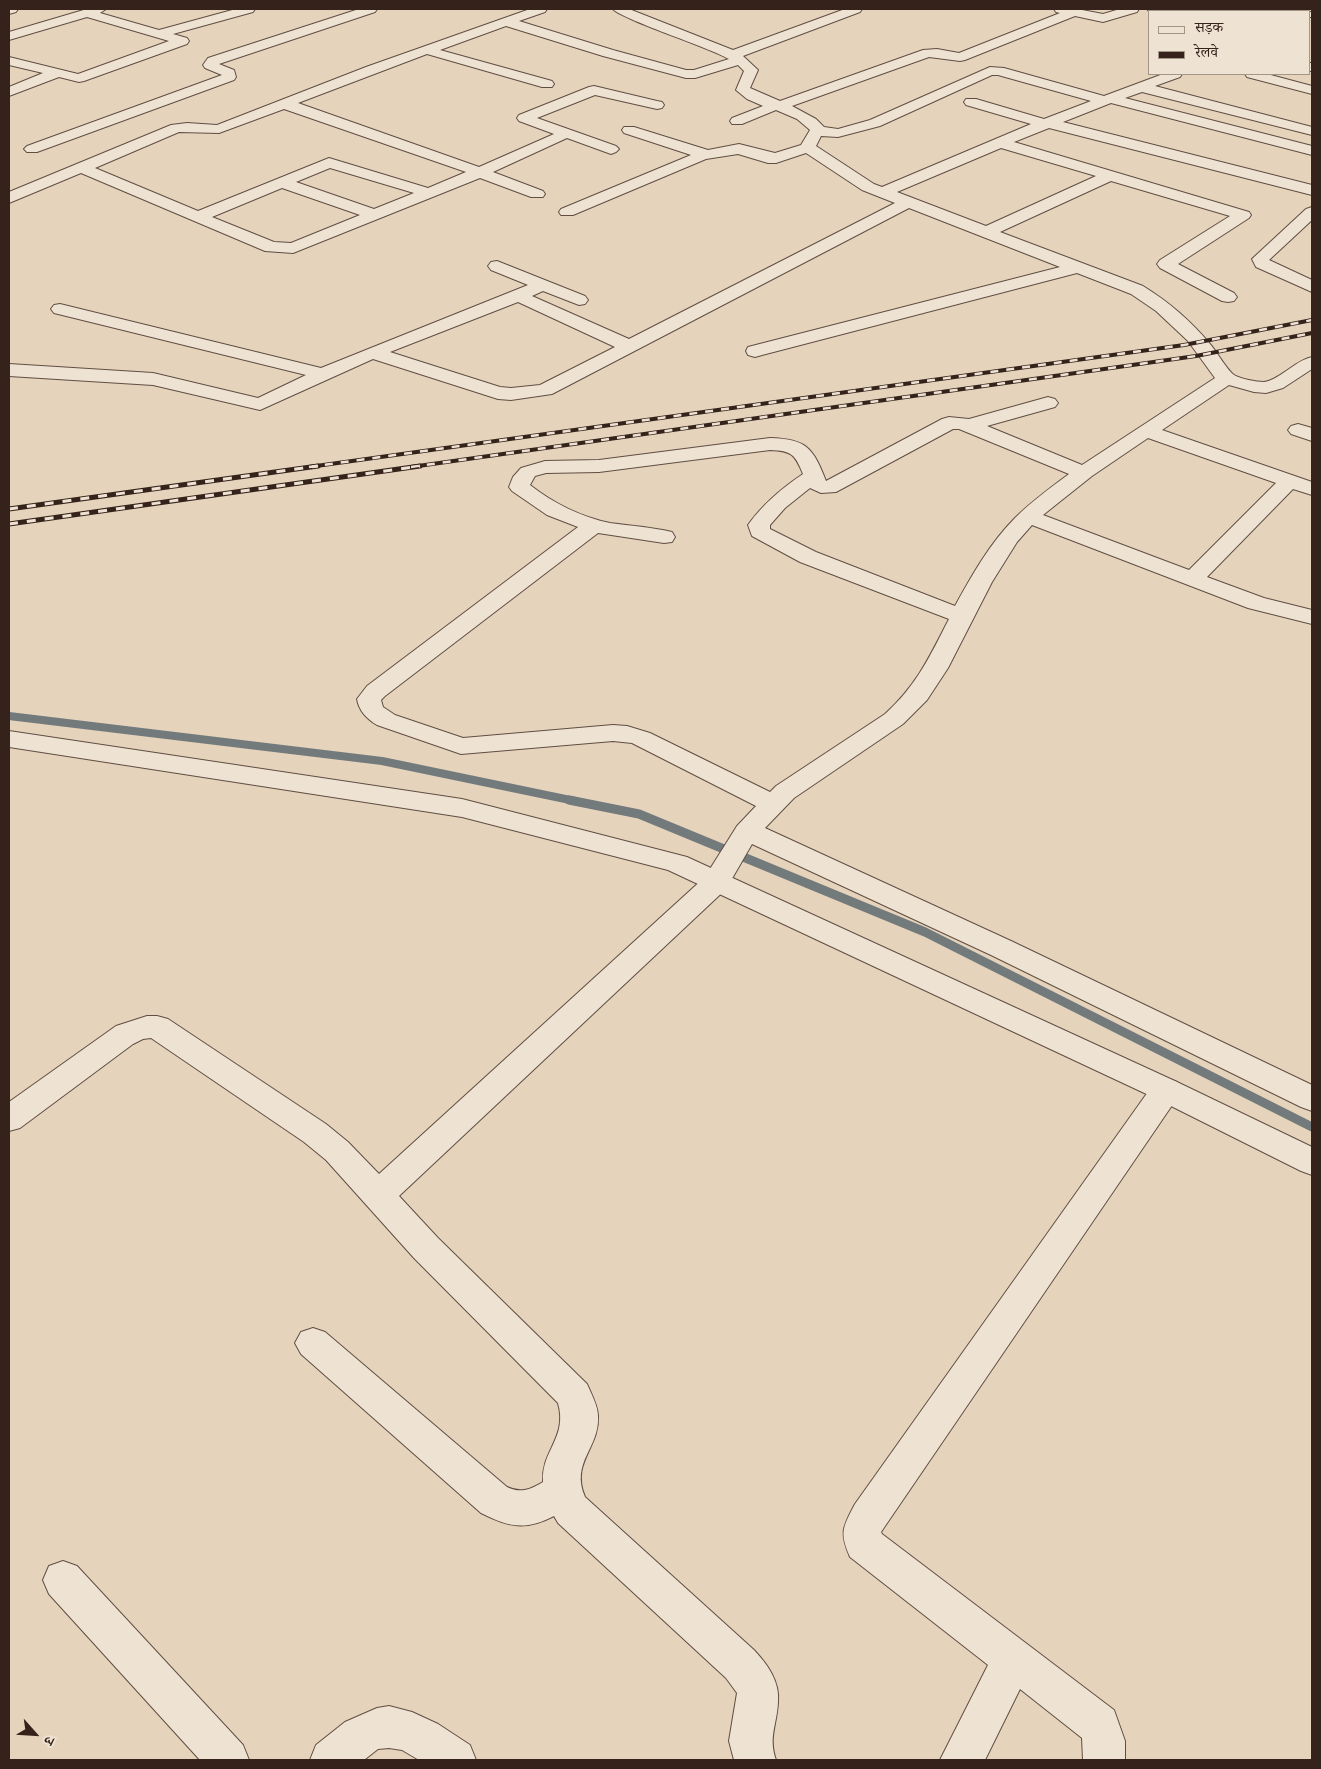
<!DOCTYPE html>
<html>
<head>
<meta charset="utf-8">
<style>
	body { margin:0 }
	#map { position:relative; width:1321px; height:1769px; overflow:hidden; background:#e5d3bb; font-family:"IM FELL French Canon","Noto Serif Devanagari",serif }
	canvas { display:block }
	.frame { position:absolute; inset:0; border:10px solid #34221b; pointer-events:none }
	.legend { position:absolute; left:1148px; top:10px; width:162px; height:65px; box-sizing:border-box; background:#eee2d3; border:1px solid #a49589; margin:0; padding:6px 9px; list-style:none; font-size:15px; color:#34221b }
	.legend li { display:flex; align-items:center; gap:10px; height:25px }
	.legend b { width:25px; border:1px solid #a49589 }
	.north { position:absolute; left:10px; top:1709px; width:50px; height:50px; -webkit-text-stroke:4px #eee2d3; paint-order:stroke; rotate:116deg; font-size:14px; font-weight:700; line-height:20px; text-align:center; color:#34221b }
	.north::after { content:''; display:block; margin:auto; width:18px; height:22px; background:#34221b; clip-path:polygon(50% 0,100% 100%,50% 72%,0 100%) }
</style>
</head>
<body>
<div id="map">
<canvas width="1321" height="1769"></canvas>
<div class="frame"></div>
<ul class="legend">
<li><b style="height:6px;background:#eee2d3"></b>सड़क</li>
<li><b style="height:6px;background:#34221b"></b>रेलवे</li>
</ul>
<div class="north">उ</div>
</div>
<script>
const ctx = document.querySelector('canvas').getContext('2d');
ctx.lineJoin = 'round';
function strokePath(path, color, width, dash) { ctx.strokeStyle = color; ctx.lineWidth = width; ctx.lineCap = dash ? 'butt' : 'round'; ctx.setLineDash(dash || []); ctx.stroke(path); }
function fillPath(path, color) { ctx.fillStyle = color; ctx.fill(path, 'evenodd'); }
strokePath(new Path2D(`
	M9,716L382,761L575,801`), '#727a7c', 8);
strokePath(new Path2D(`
	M569,800L639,814L925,932L1312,1127`), '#727a7c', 9);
const service = new Path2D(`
	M1310,12H1312V17H1310Z`);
const minor = new Path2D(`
	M9,9H18L16,12L9,14Z
	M87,9H106L100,13L159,30L236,9H255L253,12L173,34L187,38L189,41L187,44L84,81L79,82L59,77L9,96V87L43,73L9,65V57L78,74L169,41L87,17L9,40V32Z
	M359,9H377L375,12L219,64L234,70L236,77L234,80L37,152H27L24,149L27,146L222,75L205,68L203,65L208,58Z
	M530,9H547L545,12L519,21L613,50L686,70H694L729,59C710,48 619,18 613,9H629L733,50L845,9H862L860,12L743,56L758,70L750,88L780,101L923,50L937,49L959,53L1060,13L1056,12L1054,9H1077L1103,14L1120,9H1139L1137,12L1103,22L1075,16L965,60L960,61L929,57L792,106L816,119L824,127L838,129L870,120L990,67L1004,68L1104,96L1163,74H1182L1180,77L1155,86L1312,127V135L1142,92L1125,98L1312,146V155L1111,103L1063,122L1312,185V195L1049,128L1014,142L1249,212L1251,215L1249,218L1178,264L1234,293L1237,297L1234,301L1228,302L1222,301L1160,268L1157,264L1160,260L1230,216L1111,181L1000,232L1143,286C1169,302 1191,321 1210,344C1217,352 1227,370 1234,375C1241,379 1256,382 1264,382C1280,380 1294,361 1312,357V369L1283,388L1266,393L1254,392L1229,385L1162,430L1312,482V495L1293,489L1207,577L1264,598L1312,610V624L1248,608L1032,525L1017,542L992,582L948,668L927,700L903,724L794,798L765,828L1011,941L1312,1085V1111L1301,1107L991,955L752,844L726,889L399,1196L438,1238L587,1384C591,1393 598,1406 598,1416C600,1448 570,1462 585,1497L754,1650C767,1664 780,1681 778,1702C777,1725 768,1737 776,1760H734L729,1741L737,1693L726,1678L558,1523L554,1516C525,1531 509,1527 481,1513L301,1354L295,1343L301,1332L313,1328L325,1332L507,1487C521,1494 531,1489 543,1482C541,1450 568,1438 558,1403L414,1258L326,1160L304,1142L151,1038L143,1039L133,1044L20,1128L9,1131V1102L116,1026L147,1016H157L168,1019L326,1124L348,1142L379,1174L705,877L737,826L756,806L632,743L613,741L461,754L377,725C367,719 359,711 357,699L367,686L578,527L547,515L512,491L509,487L513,477L521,468L545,461L599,460L770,438C807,439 813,448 826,481L942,419L949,417L969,419L1048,397L1055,399L1058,403L1055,407L987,426L1082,465L1215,378L1188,341L1156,311L1131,294L1077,273L762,355L755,357L748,355L746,351L748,347L1060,267L909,208L552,394L511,400L498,399L373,359L260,410L153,385L9,376V364L153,373L258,398L306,375L54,313L51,309L54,305L60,304L321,368L528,285L491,270L488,266L491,262L497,261L585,296L588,300L585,304L579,305L543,291L532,296L629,339L895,203L862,190L806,153L776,163H768L738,154L706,159L573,215H561L559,212L561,209L691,155L624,133L622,130L624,127H634L708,150L739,144L775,153L801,145L810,130L797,119L776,110L742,124H732L730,121L732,118L763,106L747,99L736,90L744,71L738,65L695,78H686L603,56L506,26L440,50L552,81L554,84L552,87H542L427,54L298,103L479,167L554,134L519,121L517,118L519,115L589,87L594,86L657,101L662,102L664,105L662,108L657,109L595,95L537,118L616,146L619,149L616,152L611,154L567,138L493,172L543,191L545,194L543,197H531L480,178L293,253L265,251L81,173L9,203V192L171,125L187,123L217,125L366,67ZM992,75H998L1091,101L1044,119L976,99H966L964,102L966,105L1031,124L882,187L874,184L816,146L821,136L838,137L880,126ZM284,109L466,172L428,188L329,158L198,211L95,168L179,132L219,133ZM1001,148L1096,176L986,226L897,192ZM330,168L414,193L374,209L296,182ZM282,188L360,215L291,243L274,242L212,217ZM518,302L615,347L540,385L511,388L500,387L390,352ZM953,429H959L1069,474C1050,488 1031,502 1015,518C990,543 972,575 955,606L816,552L770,529V525L785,508L810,488L821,493L836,492ZM1148,438L1276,483L1189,570L1043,515L1092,476ZM770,450C792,451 795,454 803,474C782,488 763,504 748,525L752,536L800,562L949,619C930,656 917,685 885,714L776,786L770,792L650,733L627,726L613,725L463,738L395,715L383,707L381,700L385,696L598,533L664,543L672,542L675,537L672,532C651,527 631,526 610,523C581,517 553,503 530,485L535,476L546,473L599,472Z
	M1147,9H1167L1168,11L1150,12Z
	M1310,63H1312V71H1310Z
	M1245,74H1267L1312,86V94L1247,77Z
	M1312,207V220L1269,260L1312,280V292L1256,267L1252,259L1306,209Z
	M1298,424L1312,428V441L1291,434L1288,430L1291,426Z
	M1166,1078L1177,1082L1181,1090L1177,1098L881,1532L882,1534L1114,1710L1125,1741V1760H1083L1082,1738L1020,1689L985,1760H940L988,1665L850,1557C839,1532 843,1527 855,1504L1155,1082Z
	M63,1561L77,1566L243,1745L249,1760H200L49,1594L43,1580L49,1566Z
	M389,1706L412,1712L438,1724L470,1745L476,1760H419L402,1750L389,1748L378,1749L364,1760H310L316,1745L345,1722L377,1708Z`);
const tertiary = new Path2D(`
	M9,731L462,799L687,857L1177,1082L1312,1147V1175L1301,1171L1155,1098L668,870L462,817L9,747Z`);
strokePath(service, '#604e43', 2);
strokePath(minor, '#604e43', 2);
strokePath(tertiary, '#604e43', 2);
fillPath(service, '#eee2d3');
fillPath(minor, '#eee2d3');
fillPath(tertiary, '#eee2d3');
const railFar1 = new Path2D(`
	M309,467L1184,345L1312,320
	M411,467L1196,356L1312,333`);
const rail = new Path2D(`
	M9,509L318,466
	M9,524L420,466`);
strokePath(railFar1, '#34221b', 4);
strokePath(rail, '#34221b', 5);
strokePath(railFar1, '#eee2d3', 2.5, [8]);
strokePath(rail, '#eee2d3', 3, [9]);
</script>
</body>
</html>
